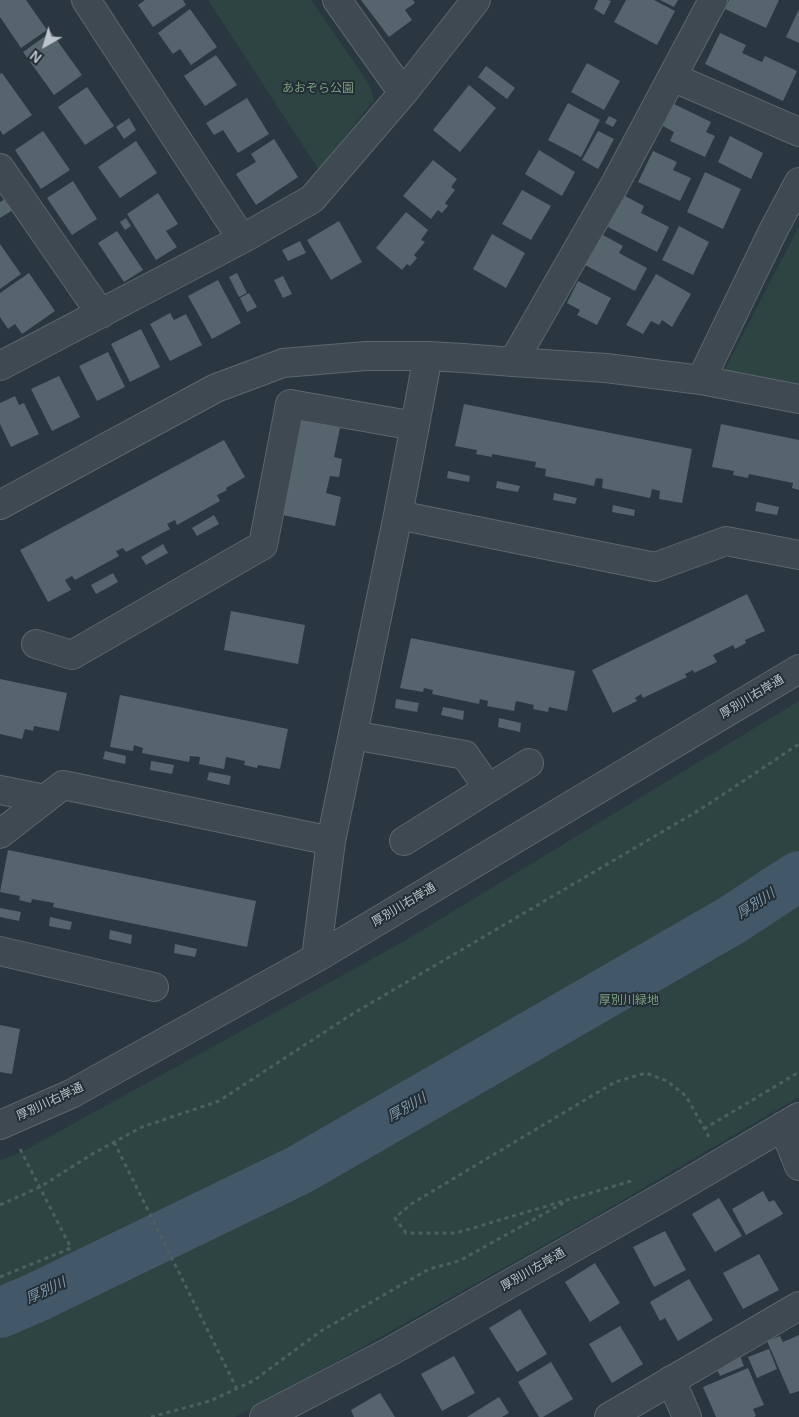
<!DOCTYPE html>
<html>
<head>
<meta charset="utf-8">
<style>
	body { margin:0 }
	#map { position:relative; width:799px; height:1417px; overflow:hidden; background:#2a3741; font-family:Helvetica,sans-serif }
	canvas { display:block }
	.north { position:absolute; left:20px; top:20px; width:50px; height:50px; -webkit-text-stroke:4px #232e36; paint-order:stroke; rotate:218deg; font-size:14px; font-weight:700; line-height:20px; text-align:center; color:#bbc4cb }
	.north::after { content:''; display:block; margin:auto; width:18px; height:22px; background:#bbc4cb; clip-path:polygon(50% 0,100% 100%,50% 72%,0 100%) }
</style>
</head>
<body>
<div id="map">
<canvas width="799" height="1417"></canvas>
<div class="north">N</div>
</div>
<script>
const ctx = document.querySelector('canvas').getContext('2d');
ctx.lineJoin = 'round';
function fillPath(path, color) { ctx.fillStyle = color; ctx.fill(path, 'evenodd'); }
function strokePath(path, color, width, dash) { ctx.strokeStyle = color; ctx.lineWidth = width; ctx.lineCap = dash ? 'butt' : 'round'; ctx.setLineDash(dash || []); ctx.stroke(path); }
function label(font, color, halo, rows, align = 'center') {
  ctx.font = font + ' Helvetica,"Noto Sans JP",sans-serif'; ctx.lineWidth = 4; ctx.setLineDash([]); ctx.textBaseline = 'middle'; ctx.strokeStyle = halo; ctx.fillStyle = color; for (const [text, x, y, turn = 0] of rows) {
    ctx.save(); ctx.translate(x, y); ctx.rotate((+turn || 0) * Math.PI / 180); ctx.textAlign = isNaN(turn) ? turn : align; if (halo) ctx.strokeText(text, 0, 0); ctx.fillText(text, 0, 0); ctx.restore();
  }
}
fillPath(new Path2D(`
	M208,0H311L369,84L374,100L319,170Z
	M799,226V387L721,377Z
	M799,701V1097L587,1221L279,1394L235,1417H0V1160L20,1153L401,943Z`), '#2d4442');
strokePath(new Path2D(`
	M0,1313L35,1298L299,1170L732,920L799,876`), '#425868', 50);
fillPath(new Path2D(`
	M0,0H26L47,30L21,48L0,17Z
	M145,0H183L186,5L153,27L138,5Z
	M361,0H413L415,3L405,10L412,20L389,37Z
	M598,0H608L611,1L604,15L594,9Z
	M626,0H654L675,11L657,45L614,22Z
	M660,0H678L674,7Z
	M729,0H779L766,28L725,9Z
	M190,9L217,47L191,65L180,49L173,54L158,33Z
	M799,9V43L786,37Z
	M51,32L82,75L54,95L23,52Z
	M720,33L746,45L742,53L762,62L765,56L797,71L783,101L705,64Z
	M216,55L237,85L205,106L184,76Z
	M587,63L620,81L604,110L571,92Z
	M486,66L515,88L507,99L478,77Z
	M2,73L32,115L3,135L0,130V74Z
	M469,85L496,108L460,152L433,130Z
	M87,87L114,126L85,145L58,107Z
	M247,98L269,134L238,153L223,130L214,135L206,123Z
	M568,103L600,120L581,157L548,140Z
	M674,104L711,122L706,132L715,136L705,157L670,141L674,132L663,126Z
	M609,116L617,120L613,127L605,123Z
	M129,118L136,130L124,139L116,127Z
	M43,131L70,170L41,189L15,150Z
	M598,131L614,139L598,169L582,160Z
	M730,136L763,153L751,179L718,162Z
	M274,139L298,177L256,205L236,174L256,162L251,154Z
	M136,141L157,173L120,198L98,167Z
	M539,150L575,172L562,196L525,174Z
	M653,151L677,162L673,170L691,178L680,201L638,182Z
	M433,160L457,179L451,187L455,190L445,203L448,206L442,213L438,210L431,219L403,196Z
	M705,172L741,189L723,229L687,212Z
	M73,181L97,219L72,235L47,198Z
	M522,190L551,206L531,240L502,224Z
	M158,193L178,224L166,231L177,247L156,260L127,214Z
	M623,195L644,206L641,213L669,227L657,252L608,227Z
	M5,199L13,210L0,218V202Z
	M406,212L428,230L421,240L425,242L414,255L417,258L410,266L407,264L402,270L376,248Z
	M126,218L131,226L125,230L120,222Z
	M339,221L362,262L331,280L307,240Z
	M679,226L709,242L693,275L662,260Z
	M117,231L143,270L124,282L98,243Z
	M492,234L525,253L506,288L473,269Z
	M601,234L623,246L619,253L647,268L635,291L585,265Z
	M300,241L306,253L288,261L282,250Z
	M0,244L21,274L0,289Z
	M29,273L55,311L22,334L15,324L8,329L0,317V293Z
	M237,273L247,293L239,297L229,277Z
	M656,274L691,294L672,327L662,320L659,325L651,321L643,334L626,325Z
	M283,276L292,294L283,298L274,280Z
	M218,280L241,323L212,339L188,296Z
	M578,281L611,298L597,325L577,315L580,310L567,303Z
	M249,293L257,307L247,312L240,298Z
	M170,313L174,320L186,314L202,345L170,361L150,324Z
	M141,329L160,367L130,382L111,344Z
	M108,352L125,387L97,401L79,366Z
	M59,376L80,417L52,431L31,389Z
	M15,396L19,405L24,403L39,434L11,447L0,424V403Z
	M464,404L692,449L682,503L659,499L660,491L652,489L650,498L602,488L603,479L596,478L594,486L545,476L546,469L535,467L536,462L492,454V457L476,454L477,450L455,446Z
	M298,419L340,428L334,457L342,459L339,477L330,476L326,493L341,497L335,526L278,514Z
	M721,424L799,440V490L792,488L793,483L749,474L748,478L733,475L734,471L712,467Z
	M224,440L245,477L226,488L227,490L217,495L220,501L177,525L175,520L167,524L170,529L126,552L123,548L116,551L119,556L75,580L72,576L65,580L71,590L48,602L20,550Z
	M448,471L470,476L469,482L447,478Z
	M497,481L520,486L518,492L496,488Z
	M554,493L577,498L575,504L553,500Z
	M757,502L779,507L777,515L755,511Z
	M613,505L635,510L634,516L612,512Z
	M214,515L219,524L197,536L192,528Z
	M163,544L168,553L146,565L141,557Z
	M113,573L118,582L96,594L91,585Z
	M747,594L765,631L745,640L746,643L735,649L733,645L713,655L717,662L694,673L693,670L685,674L687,677L643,698L641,694L635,698L637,701L613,713L592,670Z
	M231,611L305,625L298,664L224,650Z
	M411,638L575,671L567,711L549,707L548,712L533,709L534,705L516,701L514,711L487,706L488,701L480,699L479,704L432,694L433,690L424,688L423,692L400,688Z
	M0,679L67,693L59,731L34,726L33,731L25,729L22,739L0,734Z
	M120,695L288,729L280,769L258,765L257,768L244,765L245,761L226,757L224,769L199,764L200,757L190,756L189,762L142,753L143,748L134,745L133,751L110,747Z
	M396,699L419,703L417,712L395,708Z
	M443,707L464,711L463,720L441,715Z
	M499,718L521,723L520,732L498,727Z
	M105,751L126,756L125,764L103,759Z
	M151,761L174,765L172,774L150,770Z
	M209,772L231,776L229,785L207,780Z
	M8,850L256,901L247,947L53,907L54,903L32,899L31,903L19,900L20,896L0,892Z
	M0,908L21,912L19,921L0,917Z
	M50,917L72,922L70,930L49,926Z
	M110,930L132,935L131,944L109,939Z
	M175,944L197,949L195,957L174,953Z
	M0,1025L20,1029L12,1074L0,1072Z
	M763,1191L769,1202L774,1200L783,1214L746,1235L732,1209Z
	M719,1198L742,1236L715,1252L692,1214Z
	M665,1231L686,1270L654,1287L633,1247Z
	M759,1254L779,1290L743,1309L723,1273Z
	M595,1263L620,1303L590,1322L565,1282Z
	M689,1279L713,1320L678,1341L665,1318L660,1321L650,1302Z
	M520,1309L547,1354L517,1372L489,1328Z
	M620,1326L643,1364L612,1383L589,1344Z
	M799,1335V1391L790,1394L767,1341L780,1336L783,1342Z
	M769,1349L777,1369L757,1378L748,1357Z
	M454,1356L475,1393L442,1411L421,1374Z
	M740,1356L744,1366L720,1376L716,1367Z
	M551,1362L573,1399L543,1417H539L518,1382Z
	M748,1368L764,1405L753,1409L756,1416L754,1417H716L703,1387Z
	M380,1393L395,1417H354L351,1410Z
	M499,1397L509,1413L502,1417H467Z`), '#56646d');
const minor = new Path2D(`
	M86,0L242,239
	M337,0L403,93
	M672,77L799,132
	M0,168L101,314
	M513,362L614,186L713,0
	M0,366L242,239L312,199L403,93L476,0
	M701,380L773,231L799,182
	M0,505L216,388L283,363L366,356H428L463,358L513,362L606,368L701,380L799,399
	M398,515L655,567L726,541L799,555
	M36,644L72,655L263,545L290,404L415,426
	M353,735L465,755L488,788
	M0,790L45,799
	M0,834L63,785L331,841
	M404,841L529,763
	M0,951L154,987
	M316,958L331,841L398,515L428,356
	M0,1125L71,1094L316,958L799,669
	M783,1126L799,1166
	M671,1380L687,1417
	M264,1417L391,1351L673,1191L799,1117
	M609,1417L799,1306`);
strokePath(minor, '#5c676e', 30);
strokePath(new Path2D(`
	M704,1129L799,1072
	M114,1142L237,1389
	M631,1181L456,1233H406L395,1218L411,1204L615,1082L646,1073L667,1081L686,1096L709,1137
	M0,1205L40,1187L94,1153L142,1127L219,1101L349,1016L701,809L799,744
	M0,1277L71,1248L19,1147
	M151,1417L210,1401L253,1381L321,1331L429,1269L459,1261L567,1201`), '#4c605f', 3, [4, 4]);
strokePath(minor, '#3e4951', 28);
label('12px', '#7c9e7f', '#232e36', [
	["あおぞら公園",318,89],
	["厚別川緑地",629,1001]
]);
label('12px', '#bbc4cb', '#232e36', [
	["厚別川右岸通",752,697,-31],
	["厚別川右岸通",404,905,-31],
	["厚別川右岸通",50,1102,-25],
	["厚別川左岸通",533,1270,-30]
]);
label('italic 14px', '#7f98aa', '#232e36', [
	["厚別川",756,904,-33],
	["厚別川",407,1108,-30],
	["厚別川",46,1291,-25]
]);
</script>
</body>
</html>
